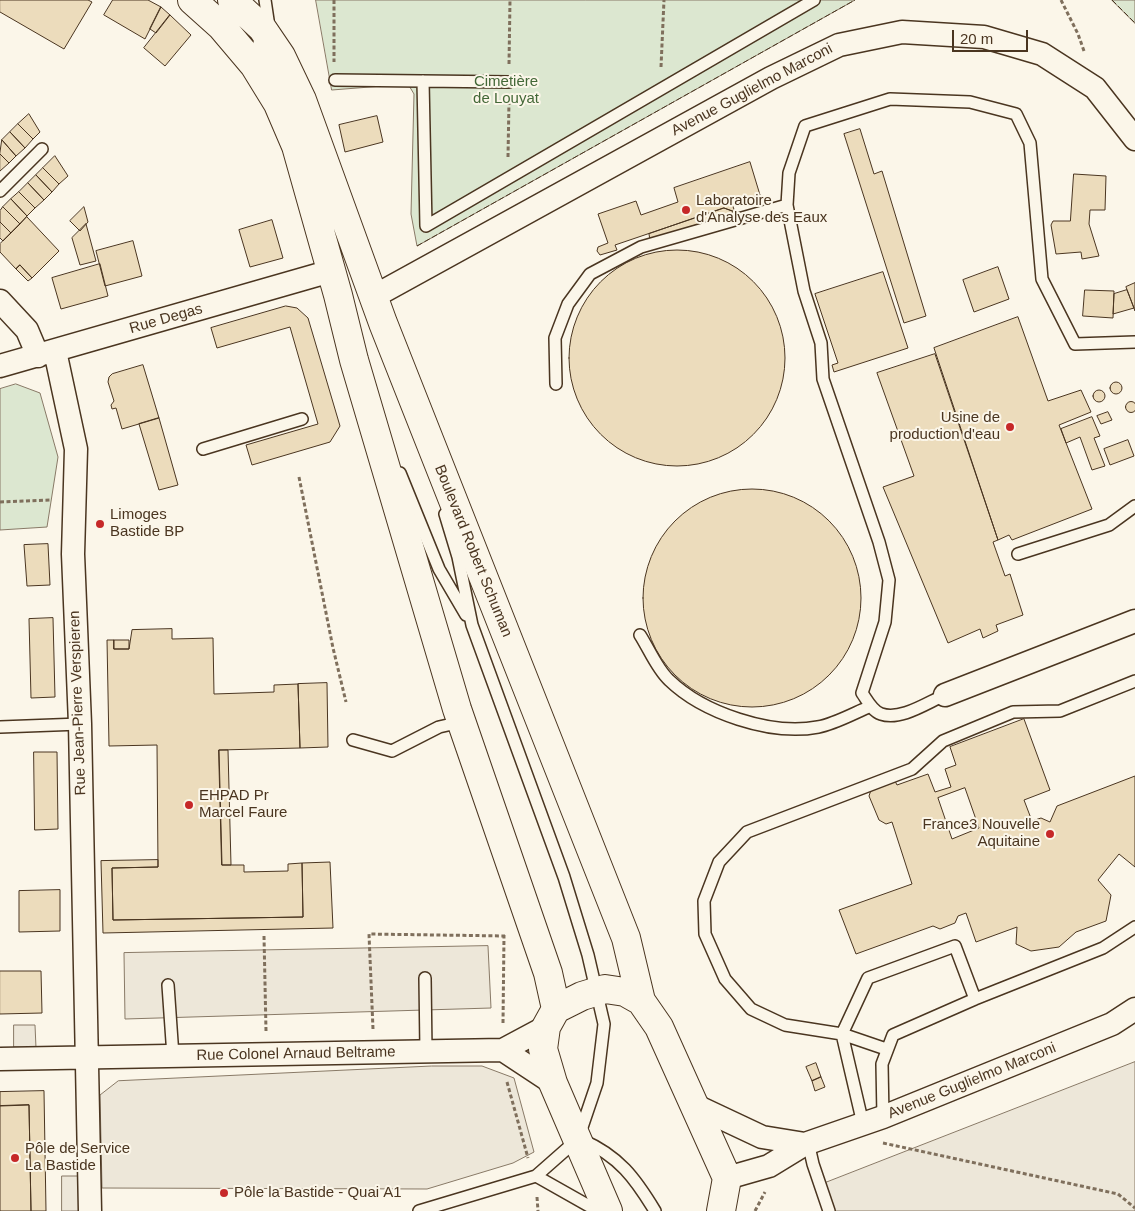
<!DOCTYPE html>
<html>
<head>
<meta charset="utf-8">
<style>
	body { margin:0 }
	#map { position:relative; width:1135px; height:1211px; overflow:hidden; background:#fbf6e9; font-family:Helvetica,sans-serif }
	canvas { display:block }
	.scale { position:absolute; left:952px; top:30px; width:76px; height:22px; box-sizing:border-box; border:2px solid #4a3520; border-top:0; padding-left:6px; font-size:15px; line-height:18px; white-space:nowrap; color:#4a3520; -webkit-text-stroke:4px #fbf6e9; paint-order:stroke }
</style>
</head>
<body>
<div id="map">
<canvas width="1135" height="1211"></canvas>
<div class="scale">20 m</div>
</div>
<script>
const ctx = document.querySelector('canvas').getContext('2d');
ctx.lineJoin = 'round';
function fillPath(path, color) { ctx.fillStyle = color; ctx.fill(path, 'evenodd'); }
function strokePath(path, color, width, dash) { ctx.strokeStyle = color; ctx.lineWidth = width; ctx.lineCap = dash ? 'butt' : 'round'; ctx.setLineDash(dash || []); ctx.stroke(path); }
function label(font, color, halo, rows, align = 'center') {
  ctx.font = font + ' Helvetica,sans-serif'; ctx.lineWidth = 4; ctx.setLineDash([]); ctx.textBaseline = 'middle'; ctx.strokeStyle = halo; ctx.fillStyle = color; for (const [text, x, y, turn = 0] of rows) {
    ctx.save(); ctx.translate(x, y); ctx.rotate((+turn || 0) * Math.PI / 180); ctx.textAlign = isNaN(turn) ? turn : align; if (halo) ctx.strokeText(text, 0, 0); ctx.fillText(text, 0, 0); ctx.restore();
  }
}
const green = new Path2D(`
	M316,0H855L417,246L411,214L414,94L408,84L332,90Z
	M1112,0H1135V23Z
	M16,384L40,393L58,457L47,527L0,530V389Z`);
fillPath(green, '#dce7d0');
strokePath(green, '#887966', 1);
const parking = new Path2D(`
	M488,946L491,1008L125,1019L124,953Z
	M14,1025H35L36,1048L14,1047Z
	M1135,1062V1211H829L820,1185Z
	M432,1066H482L514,1078L534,1152L513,1163L427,1189L102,1188L100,1095L118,1081Z
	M62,1176H80L81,1211H62Z`);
fillPath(parking, '#ede7d9');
strokePath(parking, '#887966', 1);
const building = new Path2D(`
	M0,0H88L92,2L64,49L0,12Z
	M113,0H148L161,7L145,39L104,15Z
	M161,7L170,15L156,33L150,29Z
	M170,15L191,35L165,66L144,48Z
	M29,114L40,132L33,139L18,124Z
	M377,116L383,142L345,152L339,125Z
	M18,124L33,139L25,148L10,132Z
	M860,129L874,174L882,171L926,316L904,323L844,134Z
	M10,132L25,148L16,156L2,140Z
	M2,140L16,156L9,163L0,154Z
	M0,154L9,163L0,171Z
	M55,156L68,176L59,184L43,168Z
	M750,162L760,195L732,204L735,212L724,208L615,245L617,250L600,255L597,251L598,247L608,243L598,214L636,201L641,215L678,202L674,188Z
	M43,168L59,184L52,192L36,175Z
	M1074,174L1106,176L1105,210H1090L1089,224L1099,256L1082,259L1081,252L1056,254L1051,225L1053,221H1070Z
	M36,175L52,192L44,200L28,183Z
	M28,183L44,200L35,208L19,192Z
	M19,192L35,208L27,216L11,199Z
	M11,199L27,216L20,224L3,207Z
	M3,207L20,224L11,233L0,222V211Z
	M84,207L88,222L80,231L70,221Z
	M724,208L735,212L650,240L649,234Z
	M27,217L59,251L32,278L20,265L16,269L0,252V244Z
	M272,220L283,258L250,267L239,230Z
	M0,222L11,233L3,241L0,238Z
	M86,224L96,261L80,265L72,238Z
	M133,241L142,276L105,286L96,251Z
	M569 358a108 108 0 1 1 216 0a108 108 0 1 1-216 0Z
	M100,264L108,296L61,309L52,278Z
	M20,265L32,278L28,281L16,269Z
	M998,267L1009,299L974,312L963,280Z
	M883,272L908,348L834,372L832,365L838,363L815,294Z
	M1135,283V311L1126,287Z
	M1085,290L1114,291L1113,318L1083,316Z
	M1127,290L1134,308L1113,314L1114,294Z
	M286,306L297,308L308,318L340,426L330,442L252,465L246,445L318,424L290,327L217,348L211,328Z
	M1018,317L1048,401L1081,390L1091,412L1059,425L1092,509L1012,540L1009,535L998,540L934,348Z
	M935,354L998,540L993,542L1005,576L1010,574L1023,615L996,625L998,631L983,638L980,629L948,643L883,487L914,476L877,373Z
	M143,365L159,418L122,429L116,408L112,409L111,405L114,401L108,382L109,377L112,374Z
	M1110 388a6 6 0 1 1 12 0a6 6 0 1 1-12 0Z
	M1093 396a6 6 0 1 1 12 0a6 6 0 1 1-12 0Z
	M1125.5 407a5.5 5.5 0 1 1 11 0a5.5 5.5 0 1 1-11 0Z
	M1108,412L1112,420L1101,424L1097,416Z
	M1092,417L1100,436L1094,438L1105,466L1092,470L1080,437L1066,443L1061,429Z
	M159,418L178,485L159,490L139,424Z
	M1128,440L1134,456L1110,465L1104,449Z
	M643 598a109 109 0 1 1 218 0a109 109 0 1 1-218 0Z
	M48,544L50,585L27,586L24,545Z
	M53,618L55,697L31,698L29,619Z
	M172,629V639L213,638L214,694L274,692V685L298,684L300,748L219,750L222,865H244V872L288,871V864L302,863L303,917L113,920L112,868L158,867L157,745L109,746L107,640H114V649H129L132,630Z
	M114,640H129V649H114Z
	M327,683L328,747L300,748L298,684Z
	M1024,719L1050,790L1024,800L1032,821L1041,818L1050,822L1057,806L1135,776V867L1119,854L1098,880L1111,895L1106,921L1076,932L1059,947L1031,951L1016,944L1017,927L976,942L966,913L958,916L955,923L940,929L933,926L856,954L839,910L912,884L892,822L886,824L879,820L869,796L871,790L895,781L897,785L928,774L935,792L951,787L945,769L956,765L950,747ZM965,788L979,828L952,839L938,798Z
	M219,750H228L231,865H222Z
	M34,752H57L58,829L35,830Z
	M158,860V867L112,868L113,920L303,917L302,863L330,862L333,928L103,933L101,861Z
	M60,890V931L19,932V891Z
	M0,971H41L42,1013L0,1014Z
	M816,1063L821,1077L812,1081L806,1067Z
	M821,1077L825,1087L815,1091L812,1081Z
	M44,1091L46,1211H31L29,1105L0,1106V1092Z
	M29,1105L31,1211H0V1106Z`);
fillPath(building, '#ecdcbc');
strokePath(building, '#4a3520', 1);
const lane = new Path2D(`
	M255,63L262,28L268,20L265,0
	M335,80L509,82
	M423,81L426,226L814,0
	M0,191L42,149
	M787,205L804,291L821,343L823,379L879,542L889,580L885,622L862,693C867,700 872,711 881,714C901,721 928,702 945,695
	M556,384L555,338L568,304L590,274L641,247L787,205L789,173L805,126L890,99L970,102L1016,114L1030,143L1042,279L1075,344L1135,342
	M203,449L302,419
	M400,473L439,569L466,615
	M1018,554L1109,525L1135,506
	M640,635C649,649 657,669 669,680C703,713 771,736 818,727C835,724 854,713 871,706
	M0,727L80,724
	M353,740L392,751L439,727L461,722
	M425,978L426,1051
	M168,985L173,1056
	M975,999L955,946L868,978L842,1034L785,1025L751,1009L725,979L705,934L704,901L719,862L747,832L912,769L943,741L1013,712L1060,711L1135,681
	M883,1117L882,1064L893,1035L975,999L1103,948L1135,927
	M863,1124L842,1034L886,1049
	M582,1140C619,1156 635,1178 655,1211
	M808,1142L813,1164L829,1211
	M536,1176L598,1211
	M419,1211L536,1176L578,1139L597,1083L604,1024L588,955L564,877L472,625L458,557L445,514`);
const street = new Path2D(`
	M373,297L771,78L839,45L902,32L984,37L1042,54L1095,88L1135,139
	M0,301L27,330L38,356
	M55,351L76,449L73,554L80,724L90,1211
	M0,366L331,271
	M945,695L1135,621
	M503,1050L553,1083
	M0,1059L503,1050L546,1027
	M694,1105L762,1137L805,1144
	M727,1178L769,1166L805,1144L883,1117L1112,1024L1135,1009`);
const primary = new Path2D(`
	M192,0L221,26L254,65L278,104L296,146L338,295L354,360L457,709L548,973L556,1009
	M232,0L262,28L281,56L302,100L383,323L626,938L641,1001
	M608,1211L553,1083L543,1049L546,1027L556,1009L582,996L605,989L625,992L641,1001L659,1027L727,1178L721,1211`);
strokePath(lane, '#4a3520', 14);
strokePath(street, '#4a3520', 25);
strokePath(primary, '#4a3520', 30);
strokePath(new Path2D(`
	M334,0V62
	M1061,0L1078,34L1084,51
	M509,64L510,0
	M661,67L664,0
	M508,157L509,101
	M299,477L333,648L346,702
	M0,502L51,500
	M264,936L266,1031
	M503,1023L504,935
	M373,1029L369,934L505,936
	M507,1082L528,1158
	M883,1143L1118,1194L1135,1208
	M537,1197L538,1211
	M755,1211L765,1192`), '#7f6f5c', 3, [4, 2.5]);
strokePath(lane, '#fbf6e9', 11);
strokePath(street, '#fbf6e9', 22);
strokePath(primary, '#fbf6e9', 28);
strokePath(new Path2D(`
	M1112,0L1135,23
	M417,246L855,0`), '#4a3520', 1, [6, 2.5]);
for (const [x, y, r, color] of [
	[686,210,5,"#c62828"],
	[1010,427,5,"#c62828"],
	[100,524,5,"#c62828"],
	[189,805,5,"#c62828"],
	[1050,834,5,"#c62828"],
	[15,1158,5,"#c62828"],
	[224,1193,5,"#c62828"]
]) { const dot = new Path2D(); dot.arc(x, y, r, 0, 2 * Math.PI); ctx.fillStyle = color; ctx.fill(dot); strokePath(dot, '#fbf6e9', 2); }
label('15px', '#436837', '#fbf6e9', [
	["Cimetière",506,82],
	["de Louyat",506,99]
]);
label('15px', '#4a3520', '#fbf6e9', [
	["Avenue Guglielmo Marconi",752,90,-28],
	["Rue Degas",166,319,-16],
	["Boulevard Robert Schuman",473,551,68],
	["Rue Jean-Pierre Verspieren",78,703,-92],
	["Rue Colonel Arnaud Beltrame",296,1054,-1],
	["Avenue Guglielmo Marconi",972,1081,-22]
]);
label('15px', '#4a3520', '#fbf6e9', [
	["Laboratoire",696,201],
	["d'Analyse des Eaux",696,218],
	["Usine de",1000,418,"right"],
	["production d'eau",1000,435,"right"],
	["Limoges",110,515],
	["Bastide BP",110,532],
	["EHPAD Pr",199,796],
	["Marcel Faure",199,813],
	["France3 Nouvelle",1040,825,"right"],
	["Aquitaine",1040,842,"right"],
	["Pôle de Service",25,1149],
	["La Bastide",25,1166],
	["Pôle la Bastide - Quai A1",234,1193]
], 'left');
</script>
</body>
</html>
